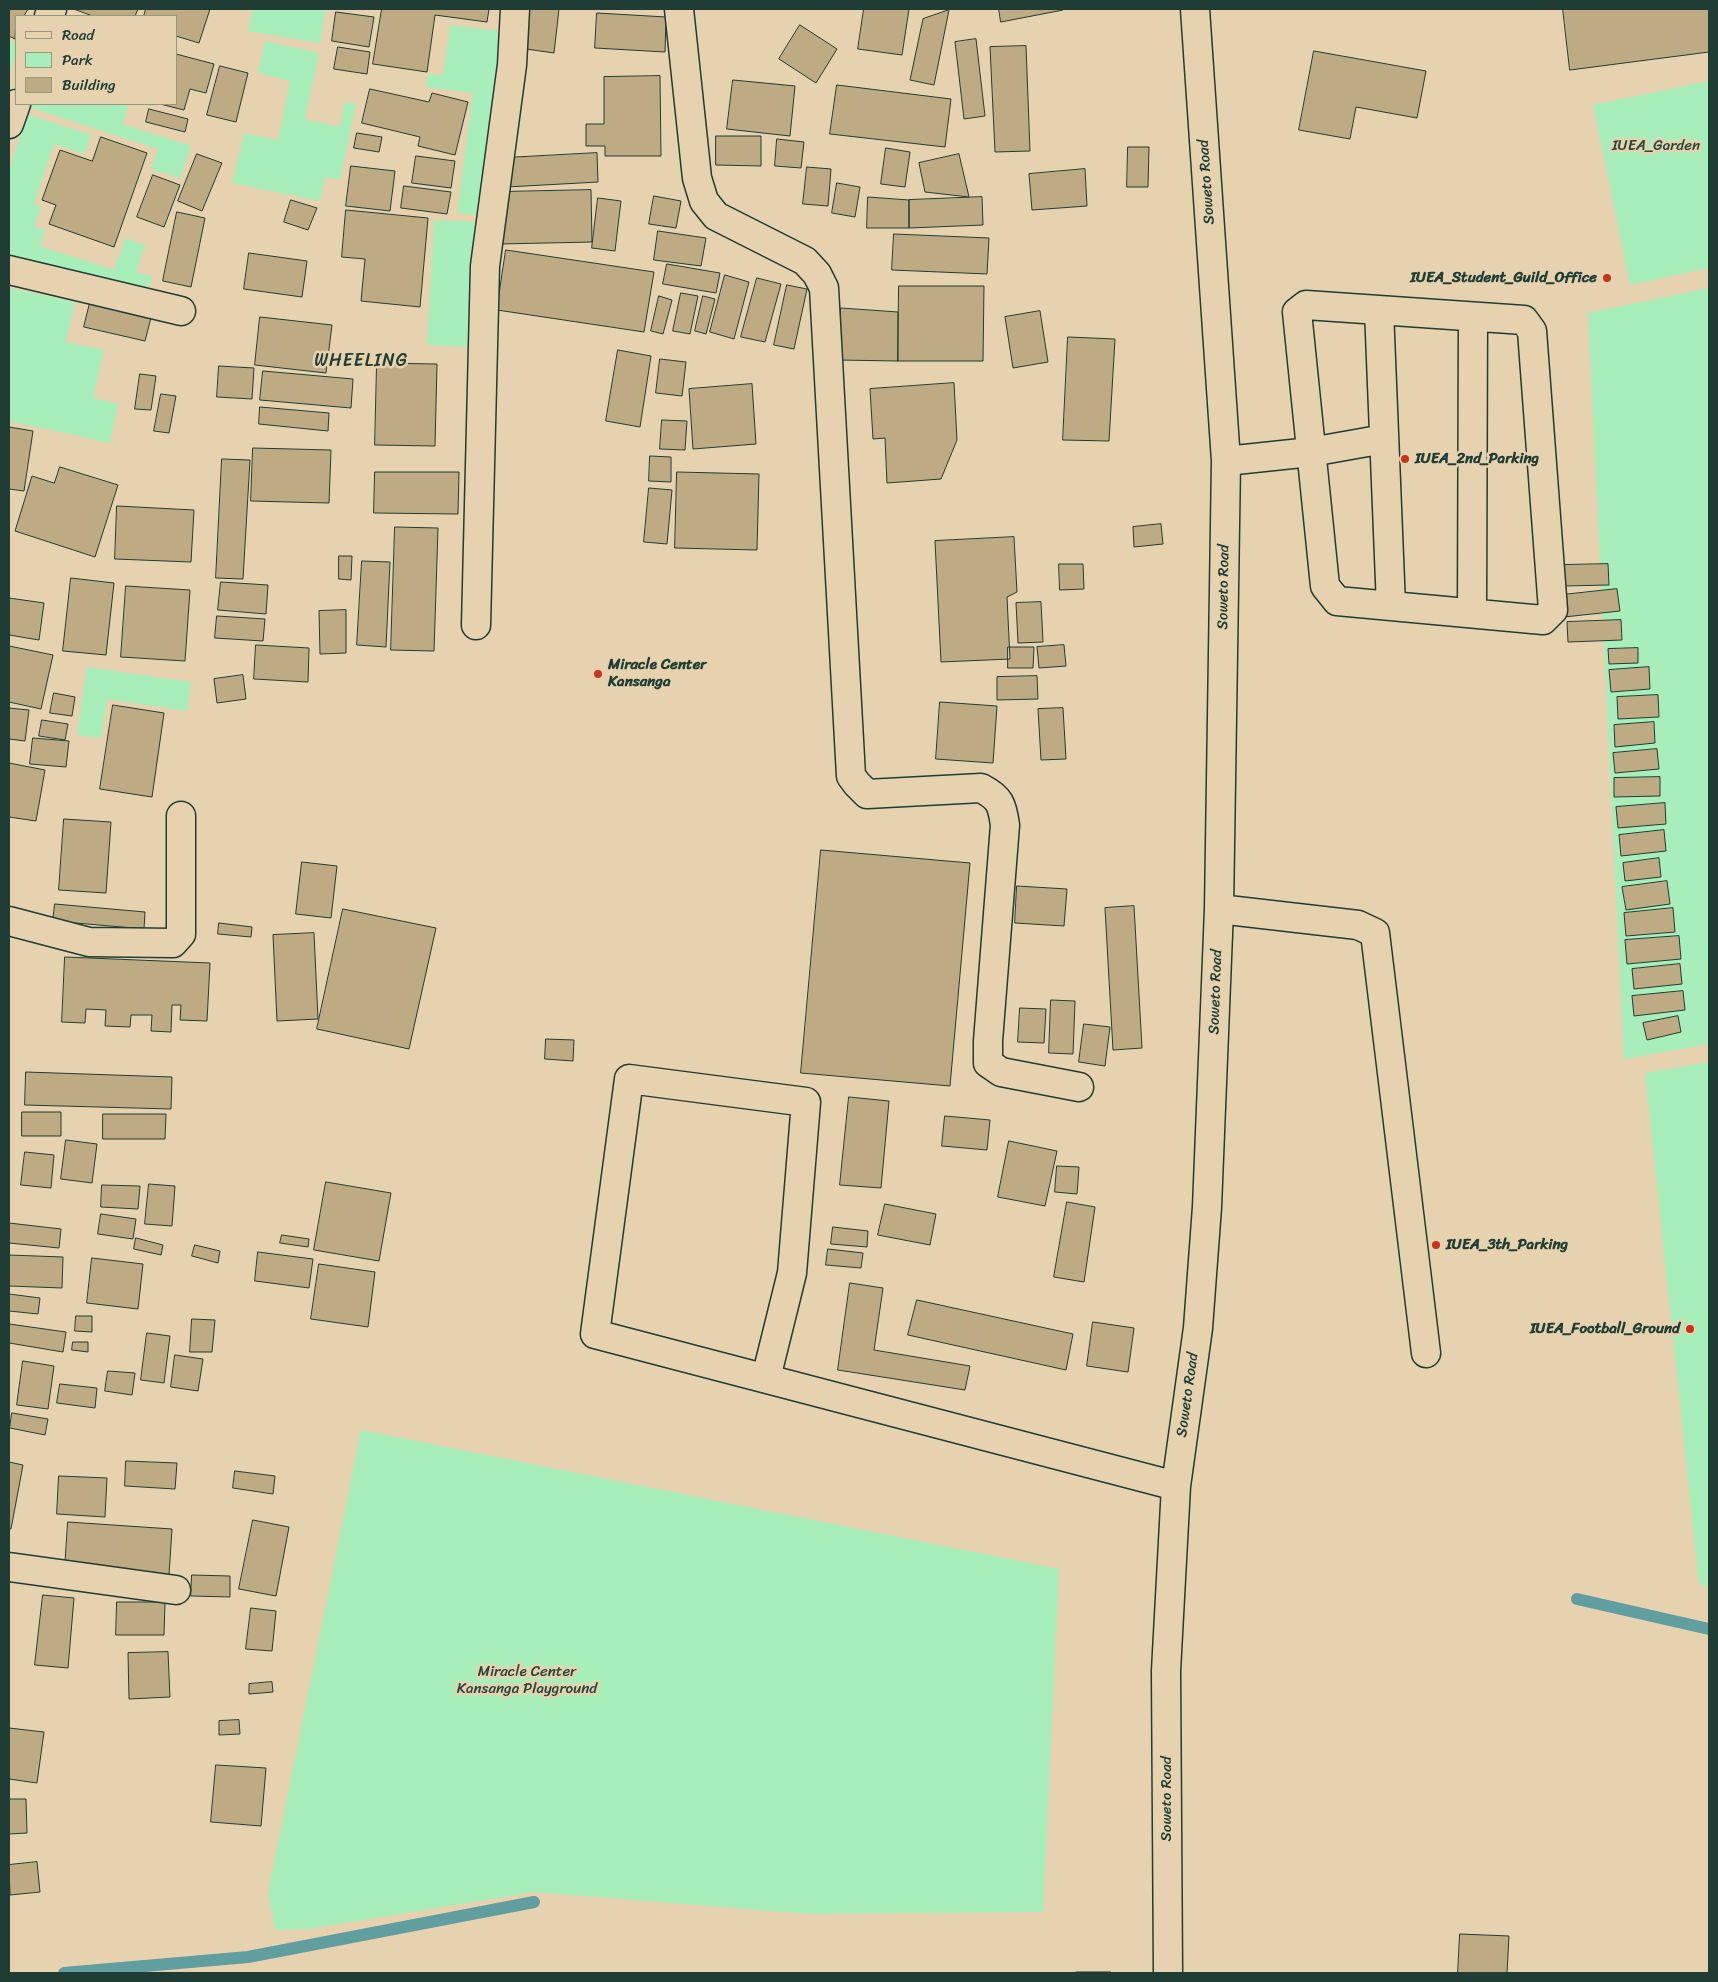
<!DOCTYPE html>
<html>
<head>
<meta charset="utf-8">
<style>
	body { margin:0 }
	#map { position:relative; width:1718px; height:1982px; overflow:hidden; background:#e7d2b0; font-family:Sriracha,sans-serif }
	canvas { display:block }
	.frame { position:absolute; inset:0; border:10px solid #1f3d34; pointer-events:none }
	.legend { position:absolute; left:15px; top:15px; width:162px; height:90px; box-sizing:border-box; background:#e7d2b0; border:1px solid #97967e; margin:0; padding:6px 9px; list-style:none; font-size:15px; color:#1f3d34 }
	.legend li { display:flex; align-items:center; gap:10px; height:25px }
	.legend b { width:25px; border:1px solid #97967e }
</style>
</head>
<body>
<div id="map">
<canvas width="1718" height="1982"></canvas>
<div class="frame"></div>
<ul class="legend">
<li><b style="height:6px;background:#e7d2b0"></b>Road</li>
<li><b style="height:14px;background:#a7eebb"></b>Park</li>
<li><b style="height:14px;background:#beab84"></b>Building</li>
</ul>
</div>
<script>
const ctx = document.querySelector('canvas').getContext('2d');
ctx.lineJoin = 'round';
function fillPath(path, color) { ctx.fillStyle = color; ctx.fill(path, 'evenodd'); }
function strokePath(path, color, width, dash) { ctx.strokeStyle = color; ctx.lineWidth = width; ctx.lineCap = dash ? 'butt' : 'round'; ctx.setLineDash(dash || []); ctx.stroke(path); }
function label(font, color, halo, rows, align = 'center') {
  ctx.font = font + ' Sriracha,sans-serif'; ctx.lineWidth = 5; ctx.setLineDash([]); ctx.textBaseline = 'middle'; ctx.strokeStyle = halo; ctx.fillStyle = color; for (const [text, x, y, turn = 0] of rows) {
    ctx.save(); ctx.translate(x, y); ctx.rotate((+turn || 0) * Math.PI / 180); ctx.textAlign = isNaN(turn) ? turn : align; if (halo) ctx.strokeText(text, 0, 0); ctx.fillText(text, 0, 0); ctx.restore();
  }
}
fillPath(new Path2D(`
	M252,9H326L320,43L248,31Z
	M450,25L501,31L477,215L457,213L473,93L426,87L428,74L443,75Z
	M9,41L16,43V53L9,76Z
	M265,41L319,53L305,119L340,127L345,102L356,104L340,180L325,177L320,201L232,183L244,133L278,140L290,81L258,73Z
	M1709,81V268L1630,285L1593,105Z
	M30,104H129L122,124L191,146L180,178L151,169L158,149L29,107Z
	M27,114L91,135L85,154L54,144L34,204L41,207L34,227L45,230L40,246L114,270L125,238L145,245L136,272L152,277L144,300L9,257L11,241L9,240V171Z
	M434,220L475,222L468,347L427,345Z
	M9,288L75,302L66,342L104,350L93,398L118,404L110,443L9,421Z
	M1709,288V1044L1624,1059L1588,313Z
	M87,667L191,682L187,711L107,699L101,738L77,735Z
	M1709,1062V1587L1699,1584L1645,1073Z
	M361,1430L1059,1569L1043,1912L809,1914L534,1892L308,1929L275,1930L268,1893Z`), '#a7eebb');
strokePath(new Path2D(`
	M1577,1599L1709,1629
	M64,1973L248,1957L534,1902`), '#619e9f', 12);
const building = new Path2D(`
	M9,9H28L24,16H16L15,39L9,36Z
	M74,9H138L135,16H93Z
	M146,9H210L199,43L176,36V16H144Z
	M382,9H489L487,22L435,15L427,72L373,64Z
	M524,9H559L554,53L519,48Z
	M864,9H909L902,55L858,49Z
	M999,9H1063V10L1001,22Z
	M1563,9H1709V52L1570,70Z
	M949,10L934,85L910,80L923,19Z
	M336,12L374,17L369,47L332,41Z
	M597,13L666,17L665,52L595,48Z
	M800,25L837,49L816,83L779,59Z
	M976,39L985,116L964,119L955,42Z
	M1026,46L1030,151L995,152L990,47Z
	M338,47L370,52L367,74L334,69Z
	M1314,51L1426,71L1417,118L1356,107L1350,139L1299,130Z
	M176,54L214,64L206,93L190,89L184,110L160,104H176Z
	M220,66L248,73L236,122L207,115Z
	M660,76L661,156H605V146H586V124H604V77Z
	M733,80L795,86L790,136L727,129Z
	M837,85L951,99L945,147L830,134Z
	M370,89L429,102L432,93L468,102L455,155L418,146L420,137L362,123Z
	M149,109L188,119L185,132L146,122Z
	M357,133L382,137L379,152L354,148Z
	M716,136H761V166L716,165Z
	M101,137L147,153L114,247L49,224L56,205L42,200L60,150L92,161Z
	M777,139L804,142L801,168L775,166Z
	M1128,147H1149L1148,187H1127Z
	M886,148L910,152L905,187L881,184Z
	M597,153L598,182L507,187L505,158Z
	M197,154L222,163L202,211L178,201Z
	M959,154L969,197L925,192L919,163Z
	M416,156L455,161L451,188L412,183Z
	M351,166L395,171L390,211L346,206Z
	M807,167L831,169L828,206L803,204Z
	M1085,169L1087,206L1032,210L1029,174Z
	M153,175L180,185L164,227L137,217Z
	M837,183L860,187L855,217L832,213Z
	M404,186L451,192L447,214L401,208Z
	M591,190L592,242L500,244L499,192Z
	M654,196L681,201L676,228L649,224Z
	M868,197L909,200V228H867Z
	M982,197L983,225L909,228V200Z
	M598,198L621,201L615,251L592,248Z
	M291,200L317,208L308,230L284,222Z
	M346,210L428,218L420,307L361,301L365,259L342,257Z
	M177,212L205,218L191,287L163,281Z
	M658,231L706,238L701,266L654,260Z
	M894,234L989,238L987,274L892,270Z
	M506,250L654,272L644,332L497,310Z
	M249,253L307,261L302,297L244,289Z
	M667,264L720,273L716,293L663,284Z
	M725,275L749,282L734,339L710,332Z
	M757,278L781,284L765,342L741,337Z
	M787,285L807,289L794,349L774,345Z
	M899,286H984L983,361H898Z
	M681,293L698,296L690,334L673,331Z
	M92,295L153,310L145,341L84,327Z
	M659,296L672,300L663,334L651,331Z
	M703,296L715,299L706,334L695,331Z
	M841,308L898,312V361L837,360Z
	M1040,311L1048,362L1013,368L1005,317Z
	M260,317L332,325L326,373L255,365Z
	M1068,337L1115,339L1109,441L1063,440Z
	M618,350L651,356L640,427L606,421Z
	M660,359L686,362L682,396L656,393Z
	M377,363L437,364L435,446L375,445Z
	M219,366L254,368L252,399L217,397Z
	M263,371L353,379L351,408L260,400Z
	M140,374L156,376L151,410L135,409Z
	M954,383L957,440L941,479L887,483L885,438L873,439L870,389Z
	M752,384L756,444L693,449L689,389Z
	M161,394L176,396L169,433L154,431Z
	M260,407L329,413L328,431L259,424Z
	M662,420L687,421L685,450L660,449Z
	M9,427L33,431L24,491L9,489Z
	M253,448L331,450L329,503L251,501Z
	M650,456L671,457V482L649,481Z
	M222,459L250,460L243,579L216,578Z
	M60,467L118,485L95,557L15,531L32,476L54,483Z
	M375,472H459L458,514L374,513Z
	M677,472L759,474L757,550L675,548Z
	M649,488L672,490L667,544L644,542Z
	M117,506L194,510L191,562L115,559Z
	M1161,524L1163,544L1134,547L1133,527Z
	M395,527L438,528L434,651L391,650Z
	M1014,537L1017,592L1007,597L1010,659L941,662L935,541Z
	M339,556H352L351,580L339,579Z
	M362,561L390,562L386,647L357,645Z
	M1059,564H1083L1084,589L1060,590Z
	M1608,564L1609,585L1563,586V565Z
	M71,578L114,583L106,655L63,651Z
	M221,582L268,585L266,614L218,610Z
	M126,586L190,590L185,661L121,657Z
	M1617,589L1620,611L1564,617L1562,595Z
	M9,598L44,603L39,640L9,635Z
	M1041,602L1043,642L1018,643L1016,603Z
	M346,610V653L320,654L319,611Z
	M217,616L265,619L263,641L215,638Z
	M1621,620L1622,640L1568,642L1567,622Z
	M256,645L309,648L308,682L254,679Z
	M1064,645L1066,666L1039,668L1037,647Z
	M9,646L53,655L41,709L9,702Z
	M1008,647H1034L1033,668H1008Z
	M1638,648V663L1609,664L1608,649Z
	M1649,667L1650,689L1611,692L1609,670Z
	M243,675L246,699L217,703L214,679Z
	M1037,676L1038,699L997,700V677Z
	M54,693L75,697L72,716L50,713Z
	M1658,695L1659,717L1618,719L1617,697Z
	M940,702L997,706L993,763L936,759Z
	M113,705L164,713L152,797L100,789Z
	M9,708L29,710L25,741L9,739Z
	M1063,708L1066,759L1041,760L1038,709Z
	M42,720L68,724L65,740L39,736Z
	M1654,722L1655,743L1615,747L1614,725Z
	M33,738L69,741L66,767L30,764Z
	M1657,749L1659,769L1615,773L1613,753Z
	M9,763L45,770L36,821L9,817Z
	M1660,777V796L1614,797V778Z
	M1665,803L1666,824L1618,828L1616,807Z
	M64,819L111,822L106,893L59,890Z
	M1664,830L1666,851L1621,856L1619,835Z
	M821,850L970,863L950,1086L801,1073Z
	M1659,858L1661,877L1625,881L1623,863Z
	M302,862L337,866L331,918L296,914Z
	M1667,881L1670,904L1626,910L1622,887Z
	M1017,886L1067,889L1064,926L1015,923Z
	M55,904L145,912L144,929L53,921Z
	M1134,906L1142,1048L1113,1050L1105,908Z
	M1673,908L1675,932L1626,936L1624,913Z
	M343,909L436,928L409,1049L317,1029Z
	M219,923L252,927L251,937L218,934Z
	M314,933L318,1019L277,1021L273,935Z
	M1679,936L1681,959L1627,964L1625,940Z
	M65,957L210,963L207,1021L180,1020L181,1005H172L171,1032L151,1031L152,1015H131L130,1027L105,1026L106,1010L86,1009L85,1023L62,1022Z
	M1680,964L1682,984L1634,989L1632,969Z
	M1683,991L1685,1010L1634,1016L1632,996Z
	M1051,1000L1075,1001L1073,1054L1049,1053Z
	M1020,1008L1046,1009L1044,1043L1018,1042Z
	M1678,1016L1681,1032L1647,1040L1643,1023Z
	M1084,1024L1110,1027L1105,1066L1079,1062Z
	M546,1039L574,1040L573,1061L545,1059Z
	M26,1072L172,1077L171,1109L25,1105Z
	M849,1097L889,1101L881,1188L840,1185Z
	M22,1112H61V1136H22Z
	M103,1114H166L165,1139H103Z
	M945,1116L990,1120L987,1150L942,1146Z
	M66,1140L97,1144L92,1183L61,1179Z
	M1009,1141L1057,1151L1045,1206L998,1197Z
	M25,1152L54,1155L51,1188L21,1185Z
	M1057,1166L1079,1167L1077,1194L1055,1192Z
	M326,1182L391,1193L379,1261L314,1250Z
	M149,1184L175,1186L172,1226L145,1224Z
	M102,1185L140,1186L138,1209L101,1207Z
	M1067,1202L1095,1207L1084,1282L1054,1277Z
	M885,1204L936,1214L930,1245L878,1235Z
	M101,1214L136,1219L133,1239L98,1234Z
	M9,1223L61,1229L59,1248L9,1243Z
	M833,1227L868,1231L867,1247L831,1244Z
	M282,1235L309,1239L308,1247L280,1243Z
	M136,1238L163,1245L161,1255L134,1249Z
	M195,1245L220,1251L218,1263L192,1256Z
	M828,1249L863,1253L861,1268L826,1265Z
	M258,1252L313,1259L309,1288L255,1281Z
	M9,1255L63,1257L62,1288L9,1286Z
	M92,1258L143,1264L138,1309L87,1303Z
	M319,1264L375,1272L368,1327L311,1319Z
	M850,1283L883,1288L874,1350L970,1366L965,1390L838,1370Z
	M9,1294L40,1298L38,1314L9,1311Z
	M917,1300L1073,1334L1066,1370L908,1335Z
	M76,1316H92V1332L75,1331Z
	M192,1319L215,1320L212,1352H190Z
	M1093,1322L1134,1328L1128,1372L1087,1366Z
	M9,1324L66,1332L63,1352L9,1343Z
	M147,1333L170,1336L164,1383L141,1380Z
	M73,1342H88V1352L72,1350Z
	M175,1355L203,1359L198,1391L171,1387Z
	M23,1361L54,1366L48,1409L17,1405Z
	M108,1371L135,1373L132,1395L105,1391Z
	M60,1384L97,1388L95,1408L57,1403Z
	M12,1413L48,1419L45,1435L10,1428Z
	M126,1461L177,1463L175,1489L125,1486Z
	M9,1462L23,1465L11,1529H9Z
	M235,1471L275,1476L273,1494L233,1488Z
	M59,1476L107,1478L105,1517L57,1514Z
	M253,1520L289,1527L276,1596L239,1589Z
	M68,1522L172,1529L169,1575L65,1568Z
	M192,1575L230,1576V1597L191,1596Z
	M43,1595L74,1598L68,1668L35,1665Z
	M117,1602H165L164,1635H116Z
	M251,1608L276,1611L272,1651L246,1649Z
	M168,1652L170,1697L129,1699L128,1653Z
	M272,1682L273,1692L249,1694V1684Z
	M239,1720L240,1734L219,1735V1721Z
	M9,1728L44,1732L37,1783L9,1779Z
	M216,1765L266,1768L261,1826L211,1822Z
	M9,1799H26L27,1833L9,1834Z
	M37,1862L40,1892L10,1895L9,1865Z
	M1460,1934L1509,1936L1507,1973H1458Z
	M1076,1972H1111V1973H1076Z`);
fillPath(building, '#beab84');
strokePath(building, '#1f3d34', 1);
const minor = new Path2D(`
	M679,9L697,178L704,201L716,216L805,261L817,274L824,288L851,776L857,784L867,794L981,788C1000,798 1002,804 1005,825L988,1041V1063L1001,1072L1079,1087
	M49,16L52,9
	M9,124L16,104
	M9,270L181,311
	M1306,305L1524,320L1532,331L1553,610L1543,620L1337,601L1325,586L1297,312Z
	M1379,310L1391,606
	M1226,461L1311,452L1384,439
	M1472,613L1473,317
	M476,625L485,266L512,65L515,9
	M1219,909L1358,925L1375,933L1426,1353
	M9,921L89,942L173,943L181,934V816
	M766,1378L792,1273L806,1102L629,1079L595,1334L1176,1486
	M9,1567L176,1590
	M1168,1973L1166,1671L1176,1486L1198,1328L1207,1207L1219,909L1226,461L1195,9`);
strokePath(minor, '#1f3d34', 31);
strokePath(minor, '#e7d2b0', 28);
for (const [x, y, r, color] of [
	[1607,278,5,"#c8321e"],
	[1405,459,5,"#c8321e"],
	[598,674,5,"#c8321e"],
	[1436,1245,5,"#c8321e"],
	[1690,1329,5,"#c8321e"]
]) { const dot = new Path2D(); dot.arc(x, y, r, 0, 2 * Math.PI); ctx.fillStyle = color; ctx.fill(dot); strokePath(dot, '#e7d2b0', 2); }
label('15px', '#26463b', '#e7d2b0', [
	["IUEA_Garden",1656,146],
	["Miracle Center",527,1672],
	["Kansanga Playground",527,1689]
]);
label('15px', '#1f3d34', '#e7d2b0', [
	["Soweto Road",1207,182,-94],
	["Soweto Road",1224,587,-89],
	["Soweto Road",1216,992,-88],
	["Soweto Road",1188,1395,-82],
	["Soweto Road",1167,1799,-90]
]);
label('bold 15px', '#1f3d34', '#e7d2b0', [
	["IUEA_Student_Guild_Office",1597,278,"right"],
	["IUEA_2nd_Parking",1415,459],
	["Miracle Center",608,665],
	["Kansanga",608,682],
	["IUEA_3th_Parking",1446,1245],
	["IUEA_Football_Ground",1680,1329,"right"]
], 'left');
ctx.letterSpacing = '1px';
label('18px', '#1f3d34', '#e7d2b0', [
	["WHEELING",361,361]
]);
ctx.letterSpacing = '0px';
</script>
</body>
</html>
